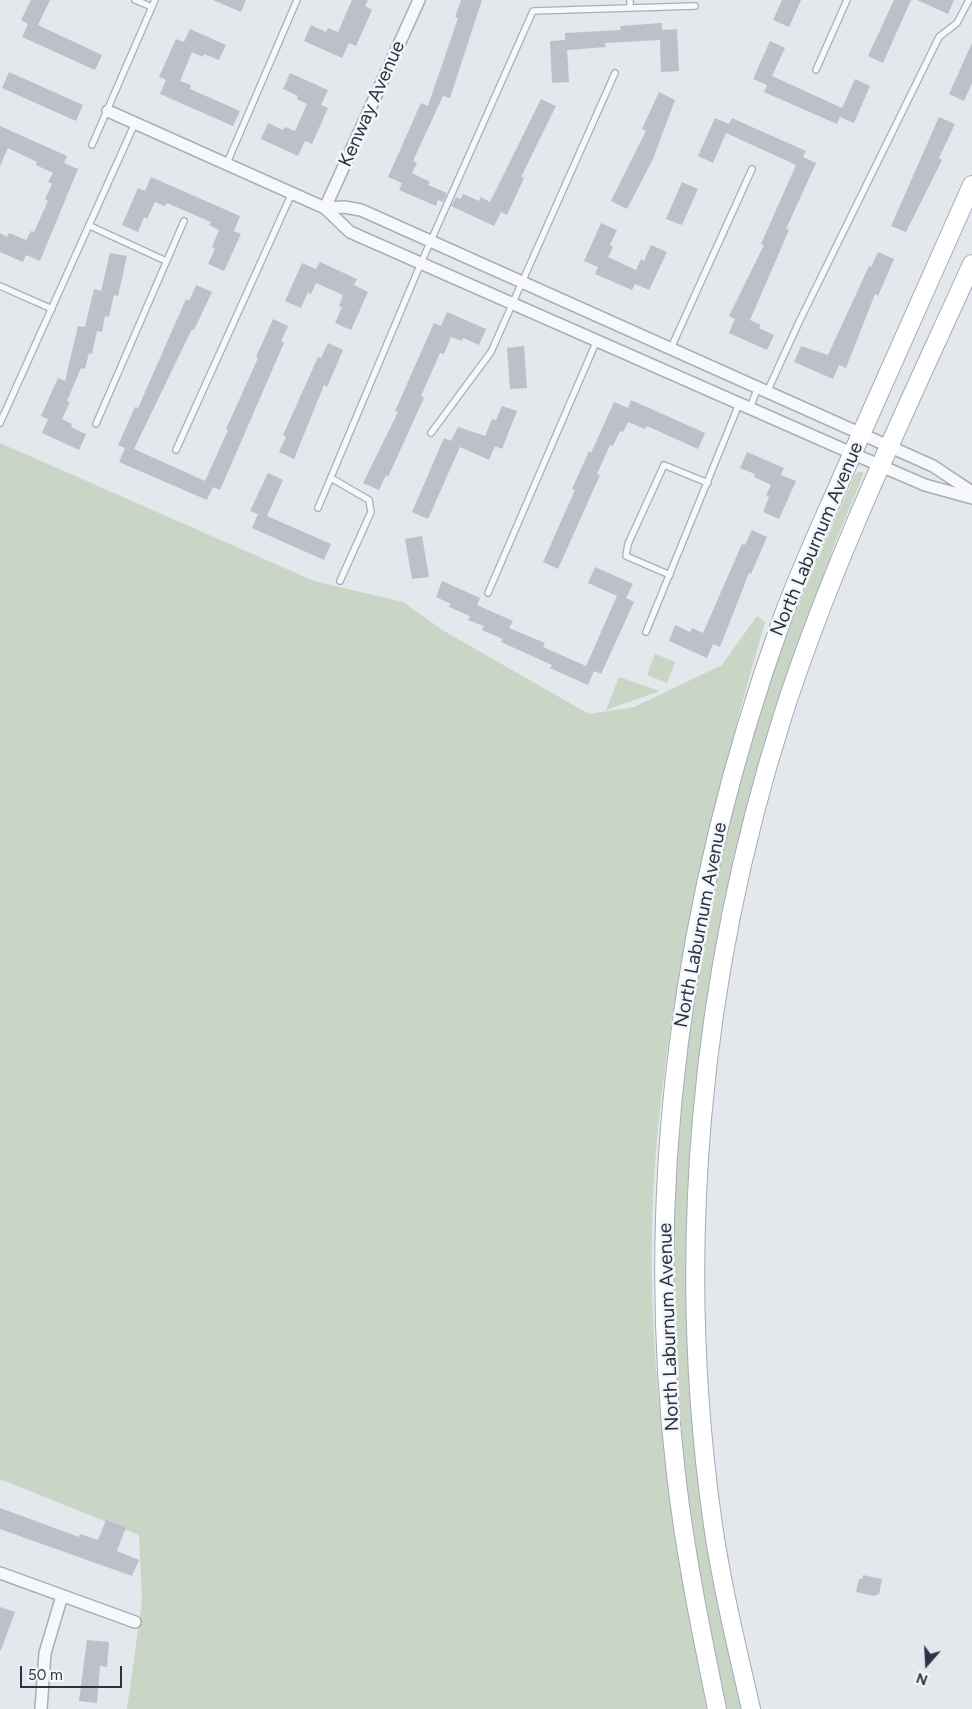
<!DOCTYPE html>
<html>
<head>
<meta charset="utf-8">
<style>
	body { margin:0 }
	#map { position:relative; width:972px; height:1709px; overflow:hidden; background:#e4e7ec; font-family:Figtree,sans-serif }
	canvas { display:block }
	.north { position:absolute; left:902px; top:1639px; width:50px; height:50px; -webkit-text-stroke:4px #f4f6f9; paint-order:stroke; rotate:199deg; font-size:14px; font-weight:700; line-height:20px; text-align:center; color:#2b3445 }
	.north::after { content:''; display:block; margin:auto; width:18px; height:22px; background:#2b3445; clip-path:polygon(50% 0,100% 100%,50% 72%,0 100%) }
	.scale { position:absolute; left:20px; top:1666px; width:102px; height:22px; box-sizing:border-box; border:2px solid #2b3445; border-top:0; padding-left:6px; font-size:15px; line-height:18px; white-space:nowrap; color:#2b3445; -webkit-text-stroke:4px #f4f6f9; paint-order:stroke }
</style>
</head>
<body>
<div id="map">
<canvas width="972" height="1709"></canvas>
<div class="north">N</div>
<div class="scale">50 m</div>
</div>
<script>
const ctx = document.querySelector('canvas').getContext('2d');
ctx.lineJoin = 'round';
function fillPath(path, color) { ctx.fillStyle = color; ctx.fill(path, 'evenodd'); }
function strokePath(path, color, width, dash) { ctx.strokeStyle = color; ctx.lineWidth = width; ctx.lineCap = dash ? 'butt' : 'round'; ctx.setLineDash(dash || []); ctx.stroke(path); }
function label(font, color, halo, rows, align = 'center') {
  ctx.font = font + ' Figtree,sans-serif'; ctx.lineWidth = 5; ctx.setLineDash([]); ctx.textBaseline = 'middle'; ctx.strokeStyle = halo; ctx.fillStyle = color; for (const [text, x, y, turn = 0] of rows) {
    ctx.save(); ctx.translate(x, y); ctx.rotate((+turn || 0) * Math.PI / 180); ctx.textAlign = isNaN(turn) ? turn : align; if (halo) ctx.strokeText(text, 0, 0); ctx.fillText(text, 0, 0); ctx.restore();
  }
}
fillPath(new Path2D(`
	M0,443L314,581L403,602L444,631L589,714L634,707L722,665L757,616L765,622C711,810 663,1001 653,1197C645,1369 674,1542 707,1709H127L142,1601L139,1535L0,1479Z
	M859,472H863V475L833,548L705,1027L695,1428L708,1542L742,1709H725C714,1653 701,1597 692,1541C649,1263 676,978 760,711C785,630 821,552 855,475Z
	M655,654L675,662L667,683L647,675Z
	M619,677L660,691L606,710Z`), '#c9d6c5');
fillPath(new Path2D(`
	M31,0H50L38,25L102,55L95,70L22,37L28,24L21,20Z
	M213,0H246L241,12Z
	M352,0H368L365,6L372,10L356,46L349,43L342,58L304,41L311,25L326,32L328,28L338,32Z
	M461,0H482L450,98L443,96L413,161L417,163L412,173L430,182L428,185L447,193L443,202L438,200L436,206L399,190L402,183L388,177L421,103L428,106L458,18L455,17Z
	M782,0H801L789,27L773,20Z
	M894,0H911L883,63L868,56Z
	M917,0H954L948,14Z
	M662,23V30L677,29L679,71L661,72L660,40L605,43L606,47L567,50L569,82L552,83L550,41L565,40V33L621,30L620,26Z
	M190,29L226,45L219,60L204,54L203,57L192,52L180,81L191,85L190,89L240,111L233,126L160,94L166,80L159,77L176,39L184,42Z
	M770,41L785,48L772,76L842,108L855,79L870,86L854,123L840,117L837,124L764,92L767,85L753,79Z
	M972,43V83L964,101L949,94Z
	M9,72L83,105L76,121L2,88Z
	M290,73L328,90L321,105L328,108L312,144L305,141L298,156L261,139L268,123L283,130L285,127L295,131L307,104L297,99L298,96L283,89Z
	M659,92L675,100L653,159L627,209L611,201L646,131L642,129Z
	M541,99L556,106L521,177L524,178L507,215L501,212L494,226L451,206L456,197L461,199L463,194L479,201L481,197L490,202Z
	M939,117L955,124L939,158L942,160L906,232L891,226Z
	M715,118L729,124L732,118L754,128L806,151L803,157L816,163L786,229L789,230L750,320L761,325L759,328L774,335L767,350L729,333L735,319L729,316L764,245L761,244L796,165L726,133L713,163L698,156Z
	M0,126L67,156L64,163L78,169L40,261L26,255L23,262L0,252V233L7,237L9,233L26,240L31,231L34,232L48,201L45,199L52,184L48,182L53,173L36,165L37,162L8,148L0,166Z
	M151,177L240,216L234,231L241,234L224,271L208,264L215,249L212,247L219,230L209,225L211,222L167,203L165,206L155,202L147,219L144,217L138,232L122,225L138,188L145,191Z
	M682,182L698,189L682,225L666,219Z
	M601,223L617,230L610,245L613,247L608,257L636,270L641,259L644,261L651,245L667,252L649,290L635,284L632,290L595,274L598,267L584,261Z
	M878,252L894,259L878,296L875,294L846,368L839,365L833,379L794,362L801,346L828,355L869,266L871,267Z
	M110,253L127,256L118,296L114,295L109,317L105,316L102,332L97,331L92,354L89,353L85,369L81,368L67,401L70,402L62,419L72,424L71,427L86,434L79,450L42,433L48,419L41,416L58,378L65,381L78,326L85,327L94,289L101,291Z
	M320,262L357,279L354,285L368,292L351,330L335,323L342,307L339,306L343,295L316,283L311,294L308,292L301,308L285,301L302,263L316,269Z
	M196,285L212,292L194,330L192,329L134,449L205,481L228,430L226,429L258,358L256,357L273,319L288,326L281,341L284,343L220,490L213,487L207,500L119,462L125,448L118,445L135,407L138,408L186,299L189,301Z
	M447,312L486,329L479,345L463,338L462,341L451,337L444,354L440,353L421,396L424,398L388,477L386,475L379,490L363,483L398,412L395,411L434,323L441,326Z
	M328,343L343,350L327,387L324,385L294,459L279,452L286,437L283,435L318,357L321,358Z
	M524,346L527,388L510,389L507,348Z
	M631,400L705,433L698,449L647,426L645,429L628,422L623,432L620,431L613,446L610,445L597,474L600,475L558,569L543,562L575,490L572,489L589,451L591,453L614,402L628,408Z
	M502,406L517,411L502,449L495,446L489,460L460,447L428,519L412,512L444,438L451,441L458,427L485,436L492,419L496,420Z
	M747,452L784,468L781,475L796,481L779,519L763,512L769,497L766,495L771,485L754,477L755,474L740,468Z
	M268,473L283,480L267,516L331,544L324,560L252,528L258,514L250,511Z
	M752,530L767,537L751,574L749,573L720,647L713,644L707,658L669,641L675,625L690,632L692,628L703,633L742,544L745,545Z
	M422,536L429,577L412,579L405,539Z
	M595,567L633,584L626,598L634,602L601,674L594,671L588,685L550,668L552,665L501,642L503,639L482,630L484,626L468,620L470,616L449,607L451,604L436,597L442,581L480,598L477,605L513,621L509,628L545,643L543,647L586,666L617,596L588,583Z
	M0,1508L79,1537L80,1534L98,1540L106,1520L126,1527L117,1551L139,1560L132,1576L0,1529Z
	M863,1575L882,1579L879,1594L874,1596L856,1592L859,1579H862Z
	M0,1607L15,1612L1,1650H0Z
	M87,1640L109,1642L107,1667L100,1666L97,1703L79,1701Z`), '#bbc0ca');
const service = new Path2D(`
	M135,0L152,7
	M630,0V8
	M816,70L847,0
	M92,145L155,0
	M227,163L297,0
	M90,226L166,261
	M0,286L52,309
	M671,348L752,169
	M767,392L800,320L939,37L957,23L969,0
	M750,408L758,387
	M0,423L135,123
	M96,424L184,221
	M431,433L491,352L615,73
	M176,450L292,193
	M331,478L369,500L371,512L340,581
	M318,508L421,263L533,11L695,6
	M670,575L626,556L628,544L664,465L708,483
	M488,593L597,340
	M646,632L739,404`);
const minor = new Path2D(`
	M108,111L325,208L350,232L881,466L925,485L972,498
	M325,208L344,207L361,210L933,466L972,492
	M325,208L419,0
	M0,1573L135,1622
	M41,1709L45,1653L62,1596`);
const primary = new Path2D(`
	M717,1709C701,1631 685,1553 676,1474C642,1185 683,895 781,622C800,569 824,519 846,468C888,373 930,279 972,185
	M751,1709C737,1648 722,1587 713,1525C674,1253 700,976 783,715C833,560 905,412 972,264`);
strokePath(service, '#a9aeb7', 8);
strokePath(minor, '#a9aeb7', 14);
strokePath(primary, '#a3abb8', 20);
strokePath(service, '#f7f8fa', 5.5);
strokePath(minor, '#f7f8fa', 11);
strokePath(primary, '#fff', 18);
label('19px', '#2b3445', '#f4f6f9', [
	["Kenway Avenue",372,104,-66],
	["North Laburnum Avenue",817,539,-67],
	["North Laburnum Avenue",701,925,-79],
	["North Laburnum Avenue",669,1327,-92]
]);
</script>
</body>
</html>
